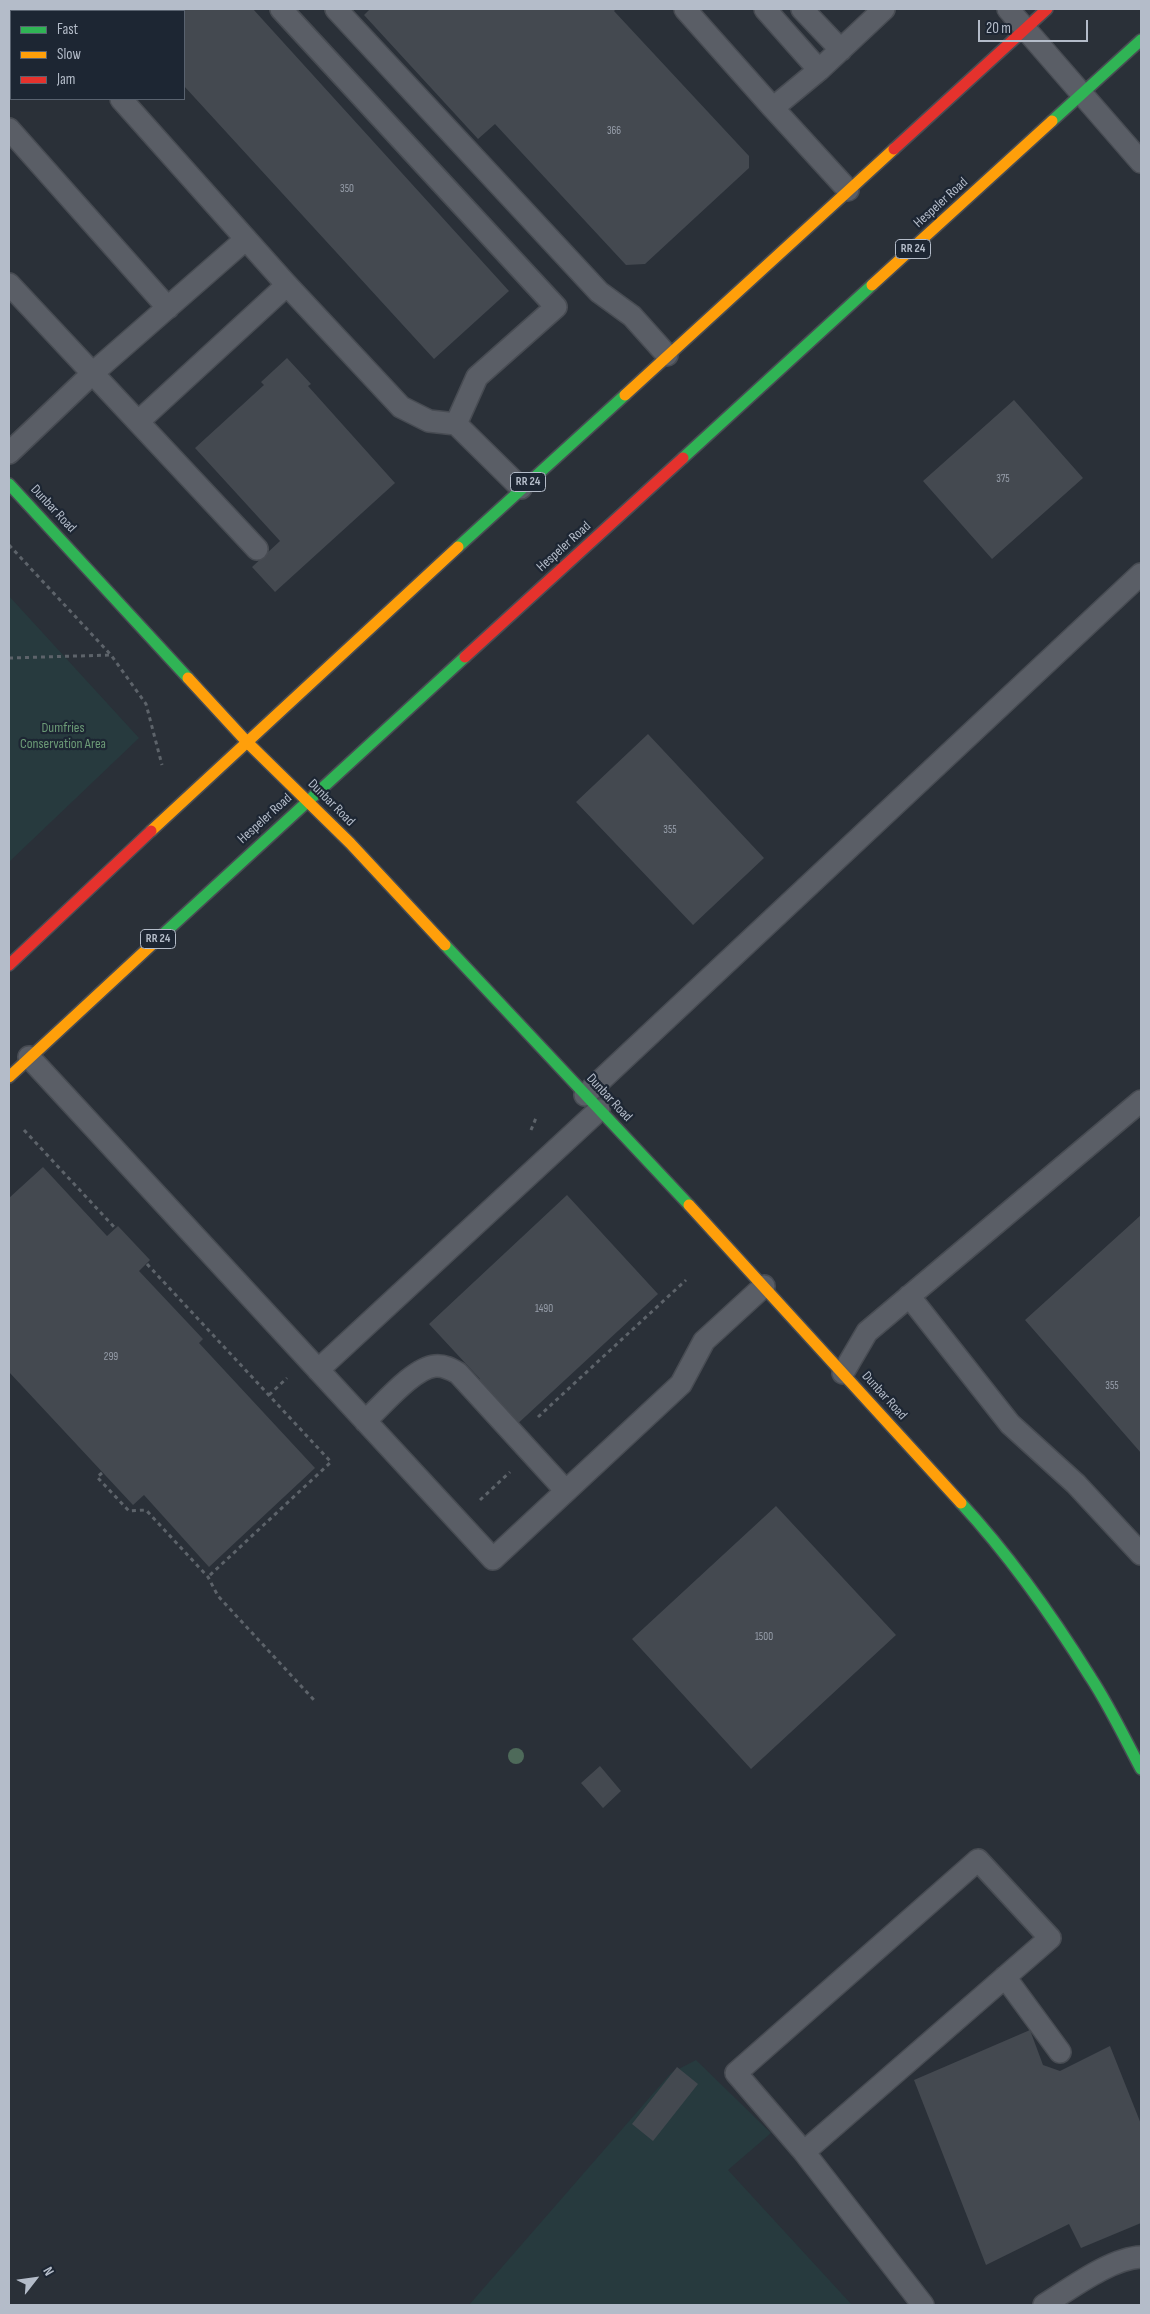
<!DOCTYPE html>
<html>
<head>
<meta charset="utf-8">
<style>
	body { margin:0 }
	#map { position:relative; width:1150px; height:2314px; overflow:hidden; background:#2a3038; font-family:"Sofia Sans Condensed",sans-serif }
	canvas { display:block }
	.frame { position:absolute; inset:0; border:10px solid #b4bcc9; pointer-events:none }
	.legend { position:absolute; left:10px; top:10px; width:175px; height:90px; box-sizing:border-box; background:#1d2633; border:1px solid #59626f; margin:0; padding:6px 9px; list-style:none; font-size:15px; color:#b4bcc9 }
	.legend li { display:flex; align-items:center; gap:10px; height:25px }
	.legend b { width:25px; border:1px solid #59626f }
	.north { position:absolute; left:10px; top:2254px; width:50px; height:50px; -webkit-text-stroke:4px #1d2633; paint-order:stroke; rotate:60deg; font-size:14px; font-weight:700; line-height:20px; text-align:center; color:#b4bcc9 }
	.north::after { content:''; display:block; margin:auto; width:18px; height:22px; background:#b4bcc9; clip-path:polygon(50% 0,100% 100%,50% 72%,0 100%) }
	.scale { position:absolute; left:978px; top:20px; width:110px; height:22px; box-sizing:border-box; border:2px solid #b4bcc9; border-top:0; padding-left:6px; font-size:15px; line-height:18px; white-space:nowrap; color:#b4bcc9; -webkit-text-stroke:4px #1d2633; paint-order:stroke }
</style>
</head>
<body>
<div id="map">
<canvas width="1150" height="2314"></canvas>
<div class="frame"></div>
<ul class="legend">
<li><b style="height:6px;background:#30b455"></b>Fast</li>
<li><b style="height:6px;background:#ff9f0a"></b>Slow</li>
<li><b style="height:6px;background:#e5322d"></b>Jam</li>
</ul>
<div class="north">N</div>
<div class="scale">20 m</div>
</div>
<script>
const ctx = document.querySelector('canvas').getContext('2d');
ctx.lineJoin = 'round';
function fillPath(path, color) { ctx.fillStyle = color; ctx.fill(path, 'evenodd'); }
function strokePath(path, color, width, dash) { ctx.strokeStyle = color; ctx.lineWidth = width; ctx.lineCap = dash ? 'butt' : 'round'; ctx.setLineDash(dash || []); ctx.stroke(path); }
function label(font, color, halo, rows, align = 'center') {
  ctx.font = font + ' "Sofia Sans Condensed",sans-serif'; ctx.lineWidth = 4.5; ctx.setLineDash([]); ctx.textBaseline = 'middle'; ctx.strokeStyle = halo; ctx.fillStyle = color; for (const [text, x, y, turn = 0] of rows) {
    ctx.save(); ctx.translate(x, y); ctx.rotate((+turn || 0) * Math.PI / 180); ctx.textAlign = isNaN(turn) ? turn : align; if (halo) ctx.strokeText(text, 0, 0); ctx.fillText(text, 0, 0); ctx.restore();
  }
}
fillPath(new Path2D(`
	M9,596L139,738L9,862Z
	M696,2060L771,2133L728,2170L852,2305H469L671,2073Z`), '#273a3e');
fillPath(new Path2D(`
	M113,9H253L509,291L434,359L184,86V11H115Z
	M370,9H616L614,11L749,156V168L645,264L626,265L495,124L478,139L364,15Z
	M287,358L311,384L308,386L395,483L275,592L252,567L280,541L195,448L264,385L261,382Z
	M1014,400L1083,478L992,559L923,481Z
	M648,734L764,858L693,925L576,802Z
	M43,1167L107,1236L118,1226L150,1260L139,1271L203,1339L199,1343L315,1468L209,1567L144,1495L133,1505L9,1372V1198Z
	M567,1195L658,1294L513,1428L474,1385L480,1379L429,1324Z
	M1141,1215V1453L1025,1320Z
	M776,1506L896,1635L751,1769L632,1639Z
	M600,1766L621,1791L603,1808L581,1783Z
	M1030,2030L1043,2065L1060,2071L1110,2046L1141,2124V2223L1081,2248L1069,2224L986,2265L914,2080Z
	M677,2067L698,2084L653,2141L632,2124Z`), '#444950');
const lane = new Path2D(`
	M41,9L43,11
	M281,9L556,307L477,377L456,424
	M336,9L599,292L632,316L667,355
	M685,9L773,108L819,70
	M765,9L819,70L884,9
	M802,9L841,50
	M1008,9L1141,162
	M121,99L287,285L401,407L429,421L456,424L521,488
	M773,108L848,190
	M9,129L168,308
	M9,284L257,549
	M139,421L287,285
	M9,453L94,372L246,239
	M29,1057L493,1559L681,1384L704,1341L764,1286
	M585,1095L1141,574
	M909,1296L1010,1424L1076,1484L1141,1554
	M318,1370L599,1110
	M843,1373L867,1332L1141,1101
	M365,1421C382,1406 413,1368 435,1366C444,1365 451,1369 458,1373L566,1491
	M1005,1977L1060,2052
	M804,2152L1050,1938L978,1860L736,2073L804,2152L923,2305
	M1044,2305C1070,2289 1111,2258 1141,2257`);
const fast = new Path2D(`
	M1052,121L1141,40
	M683,458L872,285
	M9,484L188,678
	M458,547L625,395
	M159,938L465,657
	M445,945L689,1205
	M961,1503C1010,1556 1053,1617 1091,1678C1110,1707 1125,1739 1141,1769`);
const slow = new Path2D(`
	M872,285L1052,121
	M625,395L894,149
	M188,678L246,741L350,843L445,945
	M151,831L458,547
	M9,1077L159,938
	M689,1205L961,1503`);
const jam = new Path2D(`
	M894,149L1047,9
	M465,657L683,458
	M9,965L151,831`);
strokePath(lane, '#484c53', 24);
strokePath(fast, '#484c53', 14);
strokePath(slow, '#484c53', 14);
strokePath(jam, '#484c53', 14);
strokePath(new Path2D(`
	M9,545L111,655L146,704L162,765
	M9,658L111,655
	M24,1130L115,1228
	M531,1130L536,1118
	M147,1264L331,1462L208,1577
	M269,1395L287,1378
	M538,1417L686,1280
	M102,1473L97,1477L129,1511L146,1510L208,1577L218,1596L314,1700
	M480,1500L510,1472`), '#5d636a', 3, [4, 4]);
strokePath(lane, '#5a5e66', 21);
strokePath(fast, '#30b455', 11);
strokePath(slow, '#ff9f0a', 11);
strokePath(jam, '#e5322d', 11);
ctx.fillStyle = '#4e6a5a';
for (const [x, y] of [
	[516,1756]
]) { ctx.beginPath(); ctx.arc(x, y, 8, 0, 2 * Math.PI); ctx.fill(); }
label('11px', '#989fab', null, [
	["366",614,131],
	["350",347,189],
	["375",1003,479],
	["355",670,830],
	["1490",544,1309],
	["299",111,1357],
	["355",1112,1386],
	["1500",764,1637]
]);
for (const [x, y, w] of [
	[913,249,35],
	[528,482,35],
	[158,939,35]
]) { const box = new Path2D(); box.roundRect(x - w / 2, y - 9.5, w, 19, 4); ctx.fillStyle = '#1d2633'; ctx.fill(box); strokePath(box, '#b4bcc9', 1); }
label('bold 12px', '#b4bcc9', null, [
	["RR 24",913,249],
	["RR 24",528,482],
	["RR 24",158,939]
]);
label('14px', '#b4bcc9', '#1d2633', [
	["Hespeler Road",941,203,-42],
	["Dunbar Road",53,509,47],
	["Hespeler Road",564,547,-42],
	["Dunbar Road",331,803,45],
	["Hespeler Road",265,819,-42],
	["Dunbar Road",609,1098,47],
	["Dunbar Road",884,1396,48]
]);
label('14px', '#6b9a76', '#1d2633', [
	["Dumfries",63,728],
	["Conservation Area",63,744]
]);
</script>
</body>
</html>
